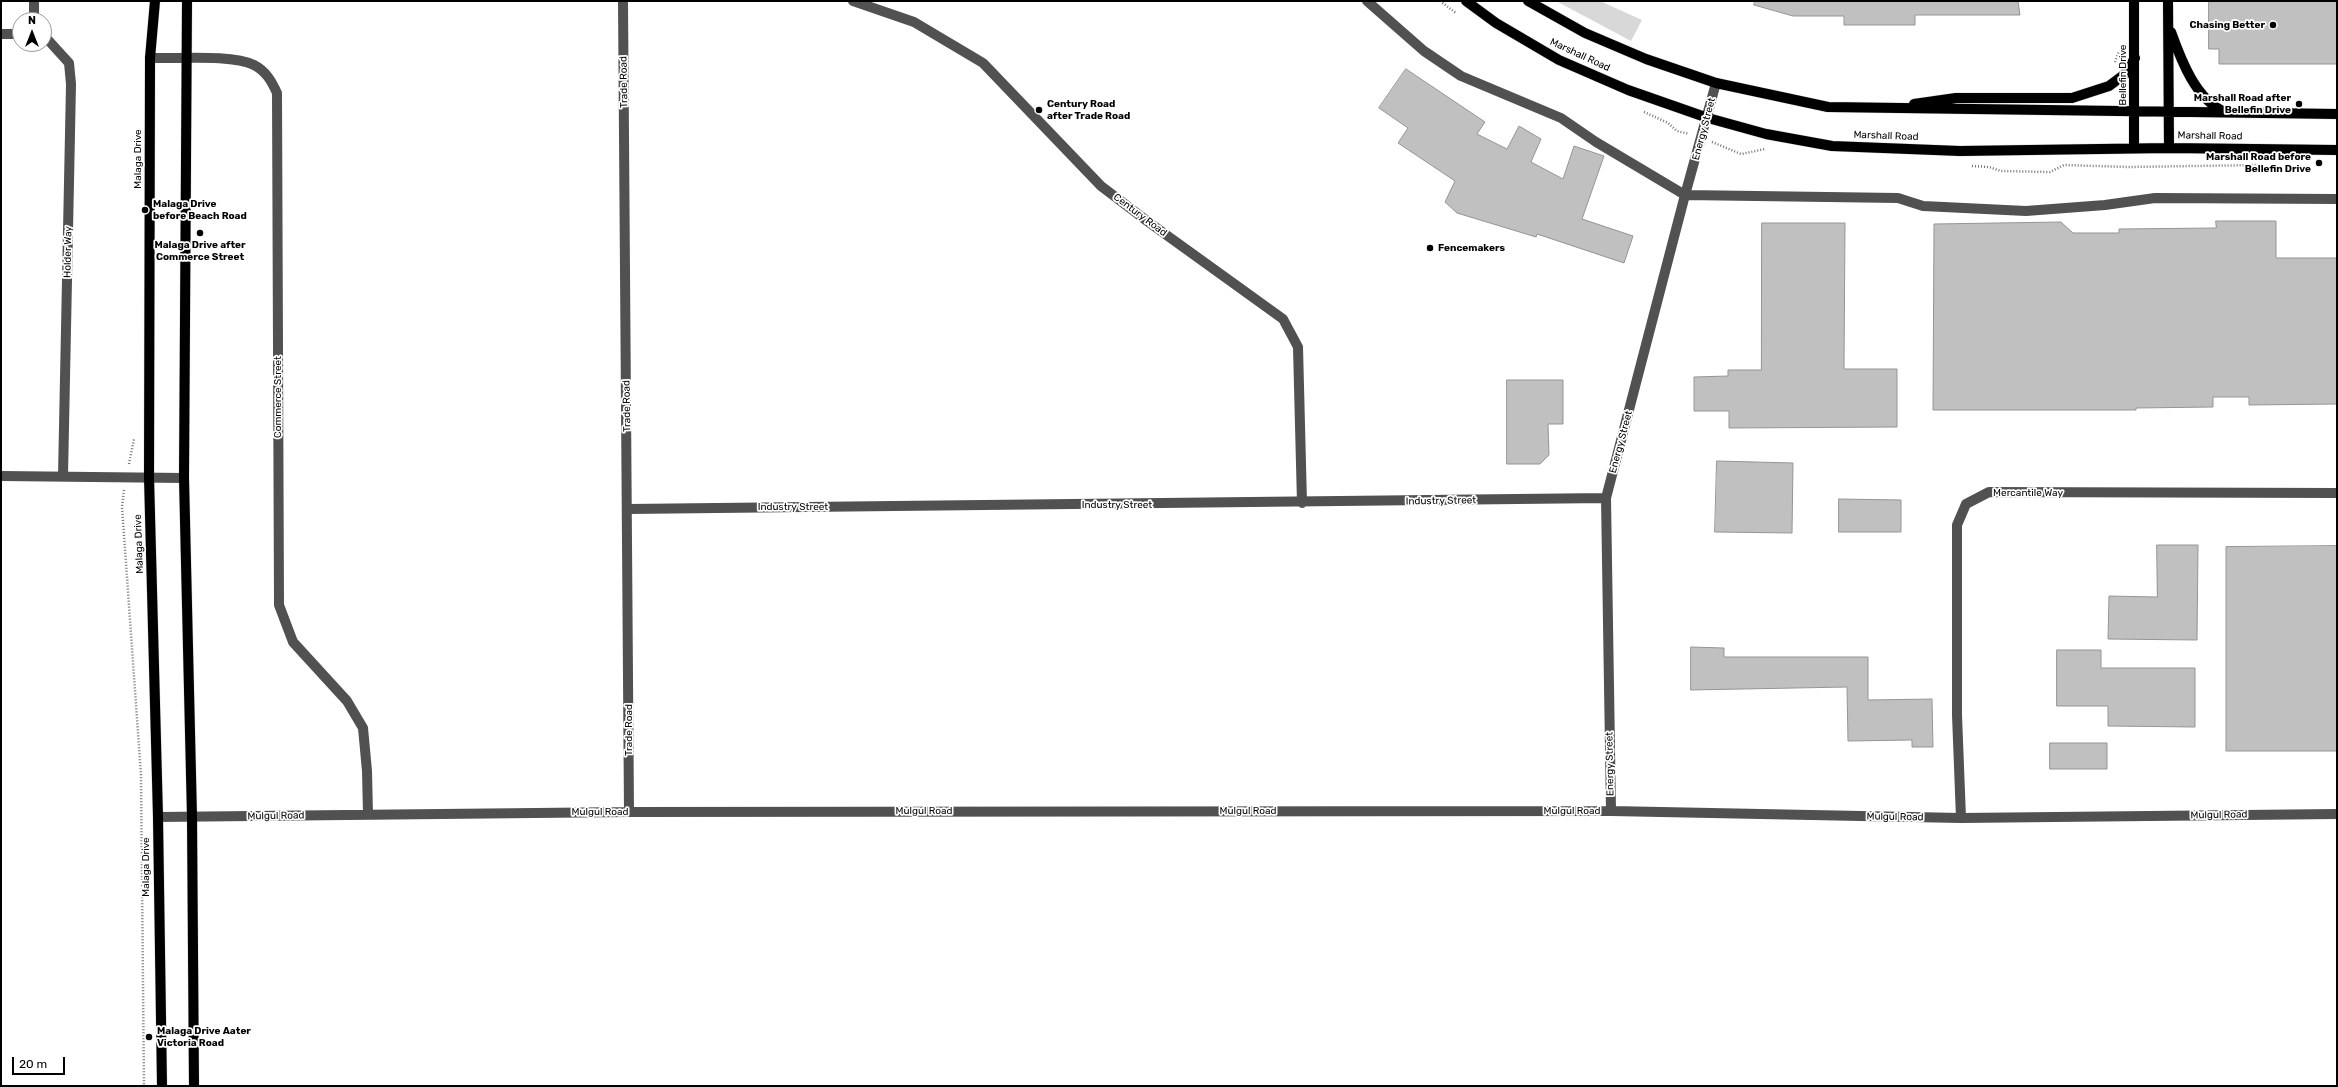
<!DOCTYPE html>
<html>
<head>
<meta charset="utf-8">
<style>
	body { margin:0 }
	#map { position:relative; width:2338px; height:1087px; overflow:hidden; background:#fff; font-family:Rubik,sans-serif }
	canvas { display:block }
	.frame { position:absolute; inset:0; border:2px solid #000; pointer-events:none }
	.north { position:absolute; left:12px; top:12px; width:40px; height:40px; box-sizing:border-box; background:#fff; border:1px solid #999; border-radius:50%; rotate:0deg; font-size:11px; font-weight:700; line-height:16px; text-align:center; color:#000 }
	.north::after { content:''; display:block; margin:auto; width:14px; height:18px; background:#000; clip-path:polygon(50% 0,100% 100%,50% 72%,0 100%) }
	.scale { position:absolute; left:12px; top:1057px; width:53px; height:18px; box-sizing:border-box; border:2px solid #000; border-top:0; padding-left:5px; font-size:12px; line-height:14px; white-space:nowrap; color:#000; -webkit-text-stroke:3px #fff; paint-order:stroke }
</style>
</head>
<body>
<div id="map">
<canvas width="2338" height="1087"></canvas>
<div class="frame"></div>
<div class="north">N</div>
<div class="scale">20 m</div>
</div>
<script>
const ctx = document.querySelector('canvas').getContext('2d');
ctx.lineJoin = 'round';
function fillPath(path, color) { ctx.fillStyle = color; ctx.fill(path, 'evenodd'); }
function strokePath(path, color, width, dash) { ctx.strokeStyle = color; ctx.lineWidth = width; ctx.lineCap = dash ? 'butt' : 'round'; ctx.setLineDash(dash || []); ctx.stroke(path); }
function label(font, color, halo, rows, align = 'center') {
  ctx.font = font + ' Rubik,sans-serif'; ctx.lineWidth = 3.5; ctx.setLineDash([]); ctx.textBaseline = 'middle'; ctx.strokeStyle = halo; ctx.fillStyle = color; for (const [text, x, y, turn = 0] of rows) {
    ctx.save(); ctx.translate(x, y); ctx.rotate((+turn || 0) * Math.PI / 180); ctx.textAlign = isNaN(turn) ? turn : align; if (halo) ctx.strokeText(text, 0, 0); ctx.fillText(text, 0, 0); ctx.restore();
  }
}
fillPath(new Path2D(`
	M1556,1H1600L1642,20L1631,41Z`), '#d8d8d8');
const building = new Path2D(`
	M1755,1H2018L2020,15H1915V25H1844V16H1793L1754,5Z
	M2209,1H2337V64H2219V49H2209Z
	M1406,69L1485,122L1477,134L1507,149L1519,126L1541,139L1531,162L1563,179L1574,146L1604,156L1582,219L1633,236L1624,263L1537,234L1536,237L1457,213L1445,202L1455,181L1398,143L1408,128L1379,108Z
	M2216,221H2276V258H2337V404L2249,405V397H2213V407L2136,408V410H1933L1934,224L2061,222L2073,233H2119V229L2216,228Z
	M1762,223H1845L1844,369H1897V427L1729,428V411H1694V377L1728,376V370H1761Z
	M1507,380H1563V424H1548L1549,455L1540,464H1507Z
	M1717,461L1793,463L1792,533L1715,532Z
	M1839,499L1901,500V532H1839Z
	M2157,545H2198L2197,640L2108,639L2109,596L2157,597Z
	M2337,546V751H2226V547Z
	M1691,647L1724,648V657H1868V700L1932,699L1933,747H1912V740L1848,741L1847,687L1691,690Z
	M2057,650H2101V668H2195V727L2108,726V706H2057Z
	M2050,743H2107V769H2050Z`);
fillPath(building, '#c0c0c0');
strokePath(building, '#959595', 1);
const major = new Path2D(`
	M155,1L150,58L149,477L158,817L162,1086
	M187,1L184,478L192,817L194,1086
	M1466,1L1496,23L1559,60L1628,90L1708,118L1766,134L1832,146L1960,151L2169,148L2337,150
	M1528,1L1585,33L1646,59L1716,83L1828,107L2337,114
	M2168,1L2169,148
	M2171,32C2181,60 2196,100 2225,112
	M1914,104L1956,98H2072L2109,86L2125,74L2135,58
	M2134,148V1`);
strokePath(major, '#dbdbdb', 11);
strokePath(new Path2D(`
	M1440,1L1456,13
	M2115,62L2119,51
	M1644,112L1668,123L1677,131L1689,134
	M1712,142L1741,154L1765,149
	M1972,166L1989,167L2001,171L2050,172L2064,165L2129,167L2259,165
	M162,216H173
	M198,218H206
	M129,464L134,439
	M124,490L122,507L141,775L144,1086`), '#737373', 2.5, [1, 2]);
strokePath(new Path2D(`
	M623,1L629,812
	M853,1L914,22L983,63L1101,186L1147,221L1283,319L1298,347L1302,503
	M1367,1L1424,51L1461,76L1561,118L1596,142L1685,195L1898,198L1923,206L2026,211L2105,205L2155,198L2337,199
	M34,20V1
	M1,34H20
	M44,39L49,41L69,63L71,84L63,476
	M150,58C177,59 232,54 254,65C266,71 272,82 277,93L279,605L293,642L347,701L363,728L367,771L368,814
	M1,476L184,478
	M628,509L1606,498
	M1611,811L1606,498L1685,195L1716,83
	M158,817L629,812L1611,811L1961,818L2337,814
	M1961,818L1957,715V525L1966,504L1989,492L2337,493`), '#515151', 10);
strokePath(major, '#000', 10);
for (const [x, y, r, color] of [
	[2273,25,4,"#000"],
	[2299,104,4,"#000"],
	[1039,110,4,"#000"],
	[2319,163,4,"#000"],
	[145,210,4,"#000"],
	[200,233,4,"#000"],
	[1430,248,4,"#000"],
	[149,1037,4,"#000"]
]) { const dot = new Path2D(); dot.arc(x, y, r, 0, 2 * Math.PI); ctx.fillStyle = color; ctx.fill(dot); strokePath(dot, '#fff', 1.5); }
label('bold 10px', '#000', '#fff', [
	["Chasing Better",2265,25,"right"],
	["Marshall Road after",2291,98,"right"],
	["Bellefin Drive",2291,110,"right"],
	["Century Road",1047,104],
	["after Trade Road",1047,116],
	["Marshall Road before",2311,157,"right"],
	["Bellefin Drive",2311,169,"right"],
	["Malaga Drive",153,204],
	["before Beach Road",153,216],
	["Malaga Drive after",200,245,"center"],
	["Commerce Street",200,257,"center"],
	["Fencemakers",1438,248],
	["Malaga Drive Aater",157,1031],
	["Victoria Road",157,1043]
], 'left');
label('10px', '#000', '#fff', [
	["Marshall Road",1580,55,25],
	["Bellefin Drive",2123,75,-90],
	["Trade Road",624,82,-91],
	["Energy Street",1704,129,-75],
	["Marshall Road",1886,136,2],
	["Marshall Road",2210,136,1],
	["Malaga Drive",138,159,-90],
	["Century Road",1140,215,37],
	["Holder Way",68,252,-89],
	["Commerce Street",278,397,-90],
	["Trade Road",627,406,-91],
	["Energy Street",1621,442,-75],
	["Mercantile Way",2028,493],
	["Industry Street",1441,501,-1],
	["Industry Street",1117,505],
	["Industry Street",793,507],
	["Malaga Drive",139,544,-92],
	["Trade Road",629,730,-90],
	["Energy Street",1610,764,-91],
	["Mulgul Road",924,811],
	["Mulgul Road",1248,811],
	["Mulgul Road",1572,811],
	["Mulgul Road",600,812],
	["Mulgul Road",2219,815,-1],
	["Mulgul Road",276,816,-1],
	["Mulgul Road",1895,817,1],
	["Malaga Drive",146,867,-90]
]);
</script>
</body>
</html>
